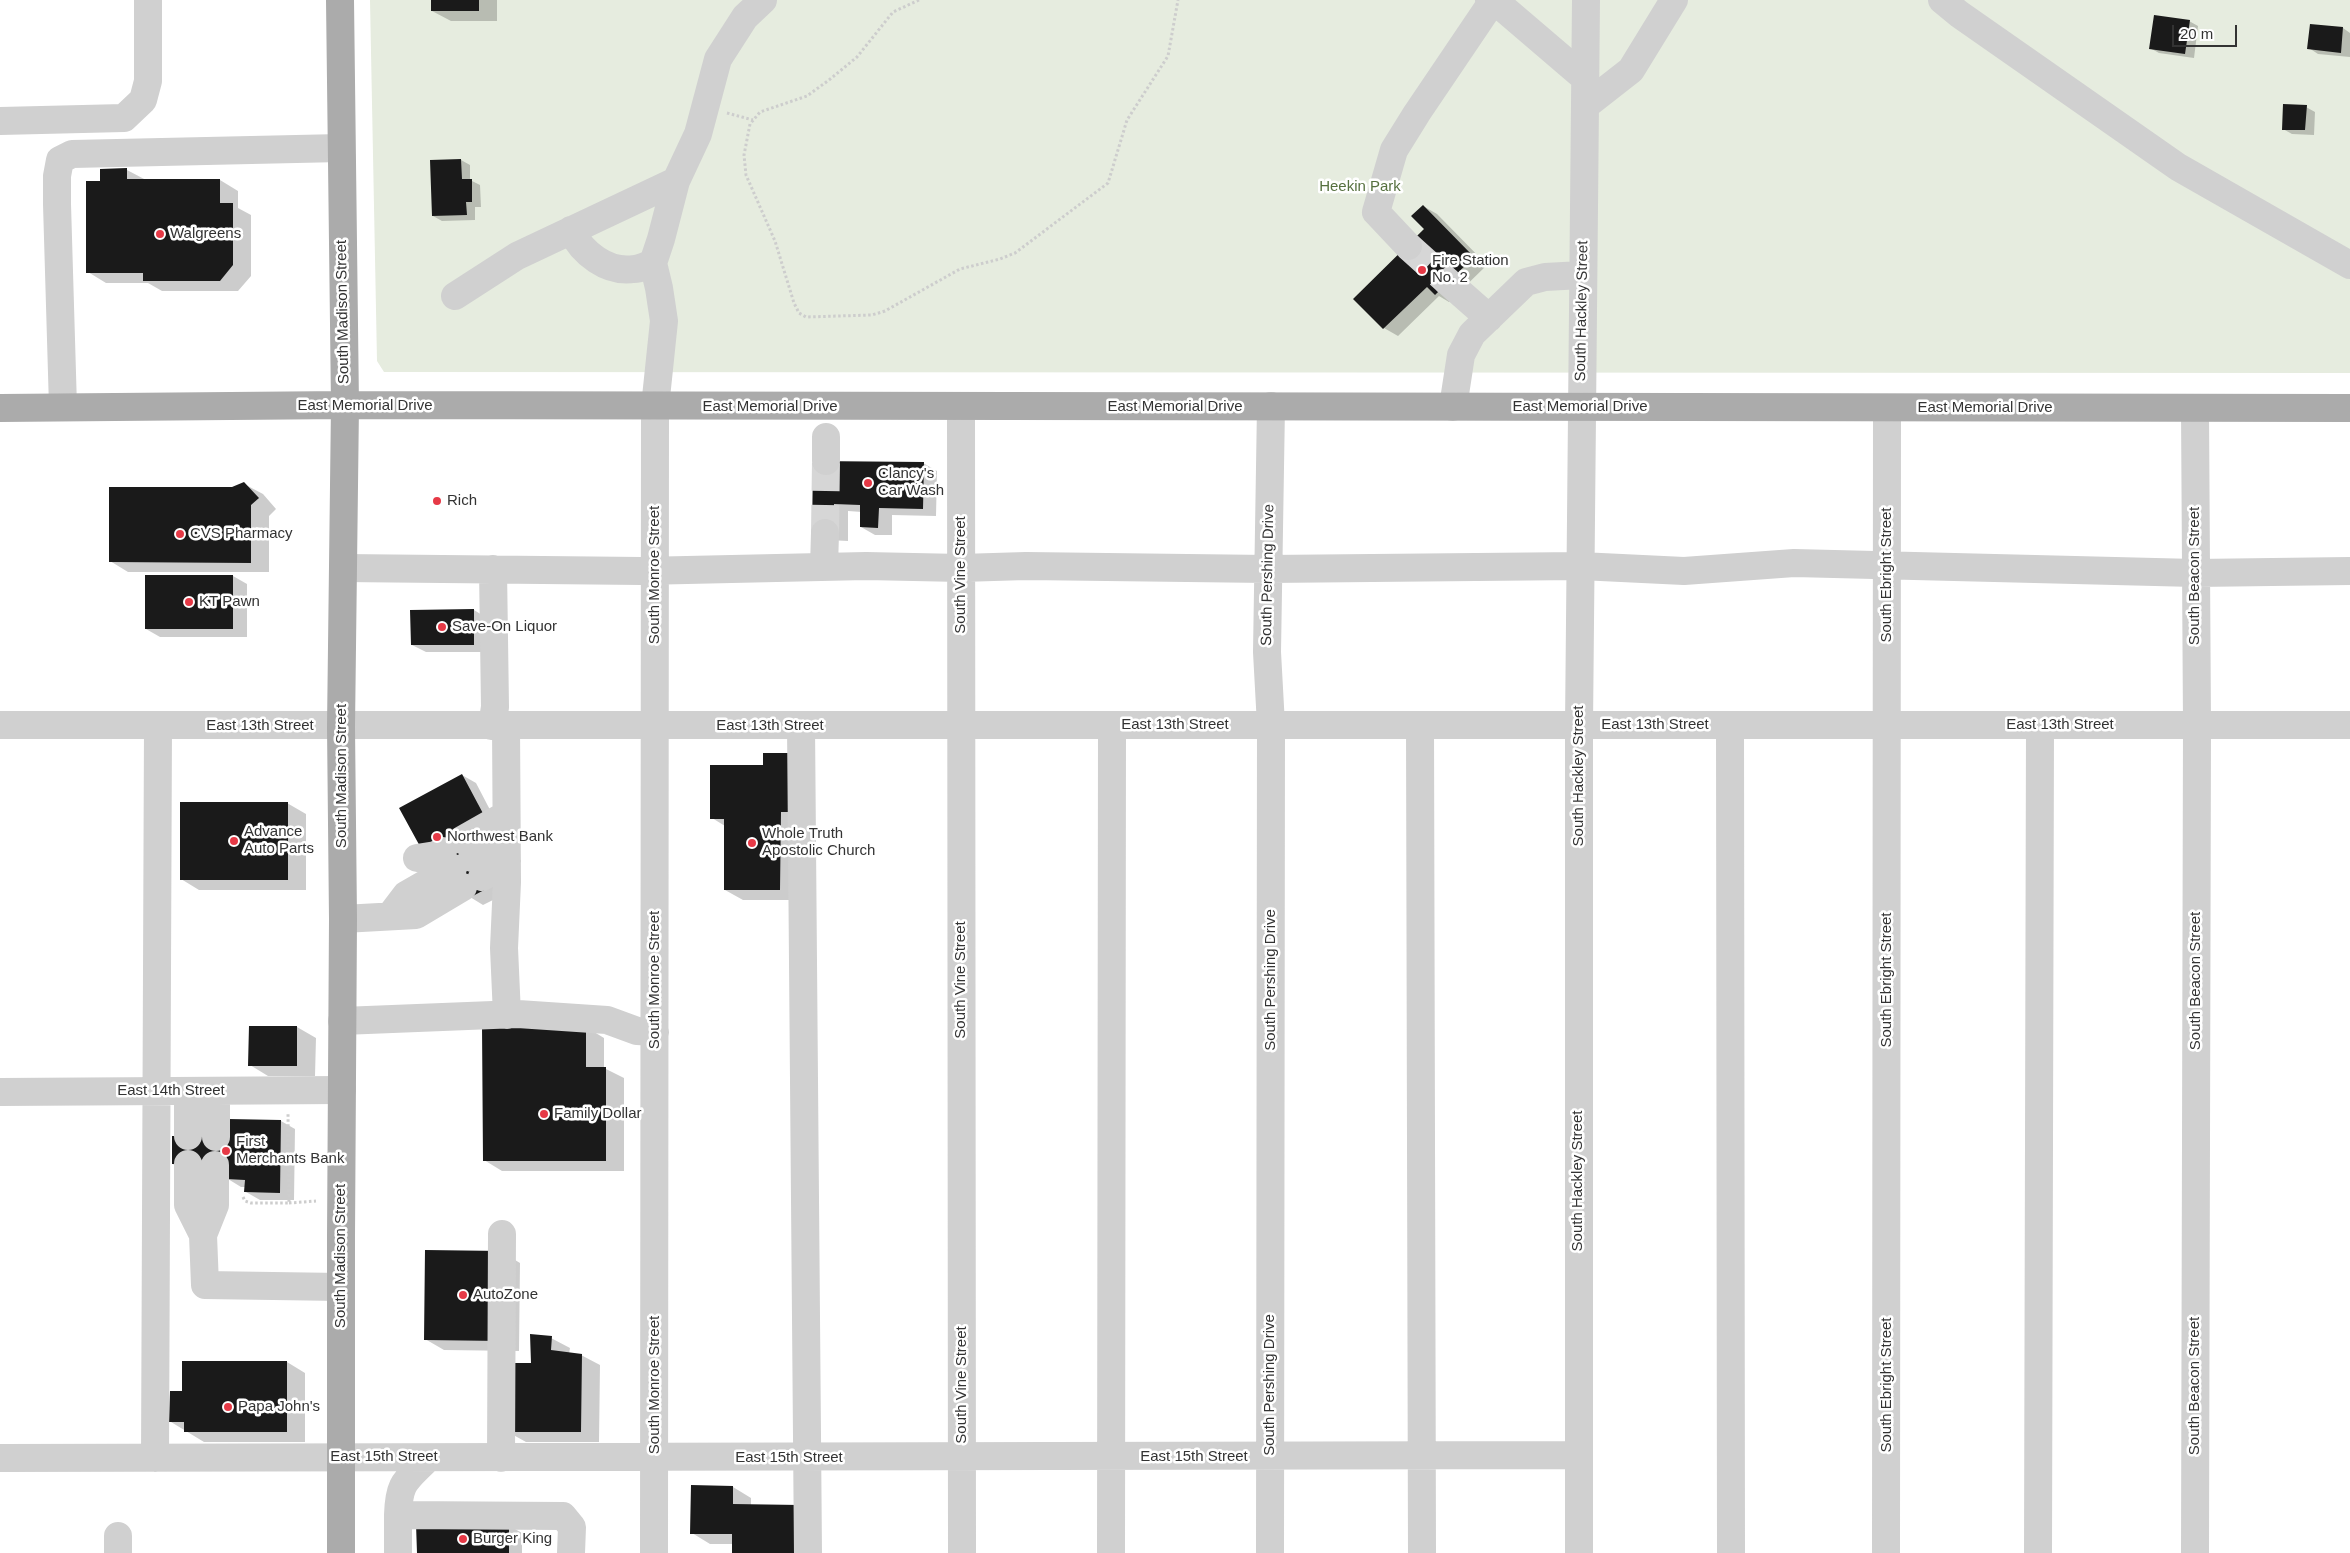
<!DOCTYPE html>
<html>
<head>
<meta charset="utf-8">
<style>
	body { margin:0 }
	#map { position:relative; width:2350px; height:1553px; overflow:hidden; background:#fff; font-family:Helvetica,sans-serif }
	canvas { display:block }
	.scale { position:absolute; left:2172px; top:25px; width:65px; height:22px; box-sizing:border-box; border:2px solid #333; border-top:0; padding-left:6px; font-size:15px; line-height:18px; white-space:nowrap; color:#333; -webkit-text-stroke:4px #fff; paint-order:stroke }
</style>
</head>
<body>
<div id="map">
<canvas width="2350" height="1553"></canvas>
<div class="scale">20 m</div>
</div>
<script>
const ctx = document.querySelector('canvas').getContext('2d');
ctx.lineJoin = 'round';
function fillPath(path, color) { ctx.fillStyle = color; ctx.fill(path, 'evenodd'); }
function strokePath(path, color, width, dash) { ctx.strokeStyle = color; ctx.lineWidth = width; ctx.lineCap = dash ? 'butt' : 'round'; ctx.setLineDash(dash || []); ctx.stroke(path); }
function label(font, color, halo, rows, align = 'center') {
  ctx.font = font + ' Helvetica,sans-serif'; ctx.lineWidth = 5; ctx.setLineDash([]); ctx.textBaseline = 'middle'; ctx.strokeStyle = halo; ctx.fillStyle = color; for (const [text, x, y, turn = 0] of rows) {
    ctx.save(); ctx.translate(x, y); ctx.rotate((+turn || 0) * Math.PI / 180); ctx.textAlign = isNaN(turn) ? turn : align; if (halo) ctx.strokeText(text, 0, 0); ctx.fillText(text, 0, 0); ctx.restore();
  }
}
fillPath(new Path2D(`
	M370,0H2350V373L384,372L377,361Z`), '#e6ecdf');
fillPath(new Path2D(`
	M432,0H497V21H451L432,11Z
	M2189,21L2198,26L2194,58L2159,53L2150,48Z
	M2311,25L2343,28L2350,33V57L2318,54L2309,48Z
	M2306,107L2315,112L2314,135L2292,134L2283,129Z
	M461,160L470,165V180L480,185L481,207H475V220L442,221L433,216Z
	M101,170H127L146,180H220L238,191V208L251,215V276L238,291H162L148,283H106L88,272L101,182Z
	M1423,206L1437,214L1487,265L1449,302L1439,296L1398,336L1384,328L1355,299L1426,229Z
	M814,462L923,463L937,471L936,516L892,515V535H875L861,527L862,512L848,511V541L827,540Z
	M244,484L263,494L276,509L269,516V572H128L110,561Z
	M146,576H233L247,584V637H160L146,629Z
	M474,610L487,618L488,652H426L412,645Z
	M795,754L798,900H743L725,890V826L712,818L764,766Z
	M462,775L476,783L499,827L501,896L483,905L470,897Z
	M287,803L306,814V890H199L181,879Z
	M250,1027H297L316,1038L315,1076H268L250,1065Z
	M586,1027L604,1038V1068L624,1078V1171H502L484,1160Z
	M281,1121L295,1129L294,1200H260L246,1192V1187H241L228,1179L187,1172L173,1164L229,1138Z
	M502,1252L520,1263L519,1351L444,1350L425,1339Z
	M551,1338L570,1348L569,1354L581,1355L600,1365L599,1442H526L508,1432L532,1364Z
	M287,1362L305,1373V1442H204L171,1422L183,1392Z
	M733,1487L751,1498V1505L733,1553V1544H710L692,1533Z
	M508,1525L522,1533V1553H418Z`), '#0003');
fillPath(new Path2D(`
	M431,0H479V11H431Z
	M2154,15L2190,20L2185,54L2149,49Z
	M2310,24L2343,27L2341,53L2307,49Z
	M2283,104L2307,105L2305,130H2282Z
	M461,159L462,179H472V202H466L467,215L432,216L430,160Z
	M127,168V179H220V203H233V265L220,281H143V273H86V181H100V169Z
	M1423,205L1474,257L1435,295L1427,287L1383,329L1353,299L1424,229L1411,216Z
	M813,461L924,462L923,509L879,508L878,528L860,527V505L834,504V533H812Z
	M244,482L259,498L251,505V563L109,562V487H232Z
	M145,575H233V629H145Z
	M474,609V645H411L410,610Z
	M763,753H795V812H781L780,890H724V819H710V765H763Z
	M462,774L486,819L488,888L469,898L422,850L399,808Z
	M180,802H288V880H180Z
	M249,1026H297V1066H248Z
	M482,1026H586V1067H606V1161H483Z
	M228,1119L281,1120L280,1193L244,1192L245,1180L226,1179V1165L172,1164V1136L228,1137Z
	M425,1250L502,1251L501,1341L424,1340Z
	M530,1334L552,1336L551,1350L582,1354L581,1432H506L502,1363H531Z
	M182,1361H287V1432H184V1422H169L170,1391H182Z
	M691,1485L733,1486V1504L800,1505V1553H732V1534H690Z
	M509,1523V1553H417L416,1524Z`), '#1a1a1a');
strokePath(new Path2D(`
	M1408,246L1448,282
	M825,533L826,461`), '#d6d6d6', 28, [28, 14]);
strokePath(new Path2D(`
	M919,0L893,12L857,57L829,80L807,96L760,112L750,124L744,155L746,175L775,241L794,303L799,313L806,317L872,315L885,311L960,269L1000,259L1015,253L1108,183L1127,120L1168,56L1178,0
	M727,113L753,120
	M243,1197L245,1201L251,1203H289L288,1114
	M289,1203L316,1201`), '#cdcdcd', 3, [2.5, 2.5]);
strokePath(new Path2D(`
	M1489,0L1502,7L1585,78
	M1942,0L1959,14L2178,167L2350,265
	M1585,106L1631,70L1674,0
	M0,121L124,118L143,100L148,81V0
	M571,230C582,253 607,273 634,269C640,269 647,265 653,263
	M1408,246L1376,212L1394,150L1417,113L1492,2
	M1448,282L1489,318
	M455,296L517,256L676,181
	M63,407L57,204V176L60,160L72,154L341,148
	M961,407L962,1553
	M1453,407L1461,355L1472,334L1526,282L1545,277L1582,275
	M826,461V437
	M824,567L825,533
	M343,568L642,571L866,566L961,568L1026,566L1268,569L1580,566L1684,571L1794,563L2195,573L2350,571
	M0,725H2350
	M801,725L808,1553
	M1420,725L1422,1553
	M1730,725L1731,1553
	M492,726L495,707L493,569
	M506,726L507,882L504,948L507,1015
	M462,840L506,815
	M417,858L436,855L443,851
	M472,858L506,838
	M482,877L507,861
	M390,916L406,895L453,868
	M343,919L416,915L463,887
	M342,1021L518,1014L607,1020L637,1031L655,1032
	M188,1091V1136
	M0,1092L342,1090
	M216,1137V1091
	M188,1164V1205L203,1235
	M215,1165V1205L203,1235L205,1285L341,1287
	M0,1458L1578,1455
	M155,1458L158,726
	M428,1458C406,1481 399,1481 398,1515L563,1516L572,1527L571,1553
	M501,1458L502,1234
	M398,1515V1553
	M118,1553V1536
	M654,1553L655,407L664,321L659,288L653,263L661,239L676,181L698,134L718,59L745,17L763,0
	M1111,1553L1112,725
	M1270,1553L1271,725L1267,652L1271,406
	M1579,1553V725L1586,0
	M1886,1553L1887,408
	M2038,1553L2040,725
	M2195,1553L2197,725L2195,409`), '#d0d0d0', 28);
strokePath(new Path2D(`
	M340,0L345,405L341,727L343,919L341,1236V1553
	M0,408L345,405L2350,408`), '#ababab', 28);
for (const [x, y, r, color] of [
	[160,234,5,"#e63946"],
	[1422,270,5,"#e63946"],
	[868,483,5,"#e63946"],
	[437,501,5,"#e63946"],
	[180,534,5,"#e63946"],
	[189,602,5,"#e63946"],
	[442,627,5,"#e63946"],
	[437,837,5,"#e63946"],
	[234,841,5,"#e63946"],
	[752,843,5,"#e63946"],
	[544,1114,5,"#e63946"],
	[226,1151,5,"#e63946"],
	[463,1295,5,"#e63946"],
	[228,1407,5,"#e63946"],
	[463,1539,5,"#e63946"]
]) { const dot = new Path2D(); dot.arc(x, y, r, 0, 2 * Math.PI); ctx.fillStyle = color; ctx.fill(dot); strokePath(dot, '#fff', 2); }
label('15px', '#56703f', '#fff', [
	["Heekin Park",1360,187]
]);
label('15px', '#333', '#fff', [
	["Walgreens",170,234],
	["Fire Station",1432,261],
	["No. 2",1432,278],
	["Clancy's",878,474],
	["Car Wash",878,491],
	["Rich",447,501],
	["CVS Pharmacy",190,534],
	["KT Pawn",199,602],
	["Save-On Liquor",452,627],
	["Advance",244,832],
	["Auto Parts",244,849],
	["Whole Truth",762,834],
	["Apostolic Church",762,851],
	["Northwest Bank",447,837],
	["Family Dollar",554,1114],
	["First",236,1142],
	["Merchants Bank",236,1159],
	["AutoZone",473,1295],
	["Papa John's",238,1407],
	["Burger King",473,1539]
], 'left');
label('15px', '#333', '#fff', [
	["South Hackley Street",1582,311,-89],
	["South Madison Street",343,312,-91],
	["East Memorial Drive",365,406],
	["East Memorial Drive",770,407],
	["East Memorial Drive",1175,407],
	["East Memorial Drive",1580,407],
	["East Memorial Drive",1985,408],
	["South Monroe Street",655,575,-90],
	["South Vine Street",961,575,-90],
	["South Pershing Drive",1268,575,-89],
	["South Ebright Street",1887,575,-90],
	["South Beacon Street",2195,576,-90],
	["East 13th Street",1175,725],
	["East 13th Street",1655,725],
	["East 13th Street",2060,725],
	["East 13th Street",260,726],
	["East 13th Street",770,726],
	["South Madison Street",342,776,-90],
	["South Hackley Street",1579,776,-90],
	["South Monroe Street",655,980,-90],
	["South Vine Street",961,980,-90],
	["South Pershing Drive",1271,980,-90],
	["South Ebright Street",1887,980,-90],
	["South Beacon Street",2196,981,-90],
	["East 14th Street",171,1091],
	["South Hackley Street",1578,1181,-90],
	["South Madison Street",341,1256,-90],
	["South Monroe Street",655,1385,-90],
	["South Vine Street",962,1385,-90],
	["South Pershing Drive",1270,1385,-90],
	["South Ebright Street",1887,1385,-90],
	["South Beacon Street",2195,1386,-90],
	["East 15th Street",384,1457],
	["East 15th Street",1194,1457],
	["East 15th Street",789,1458]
]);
</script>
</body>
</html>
